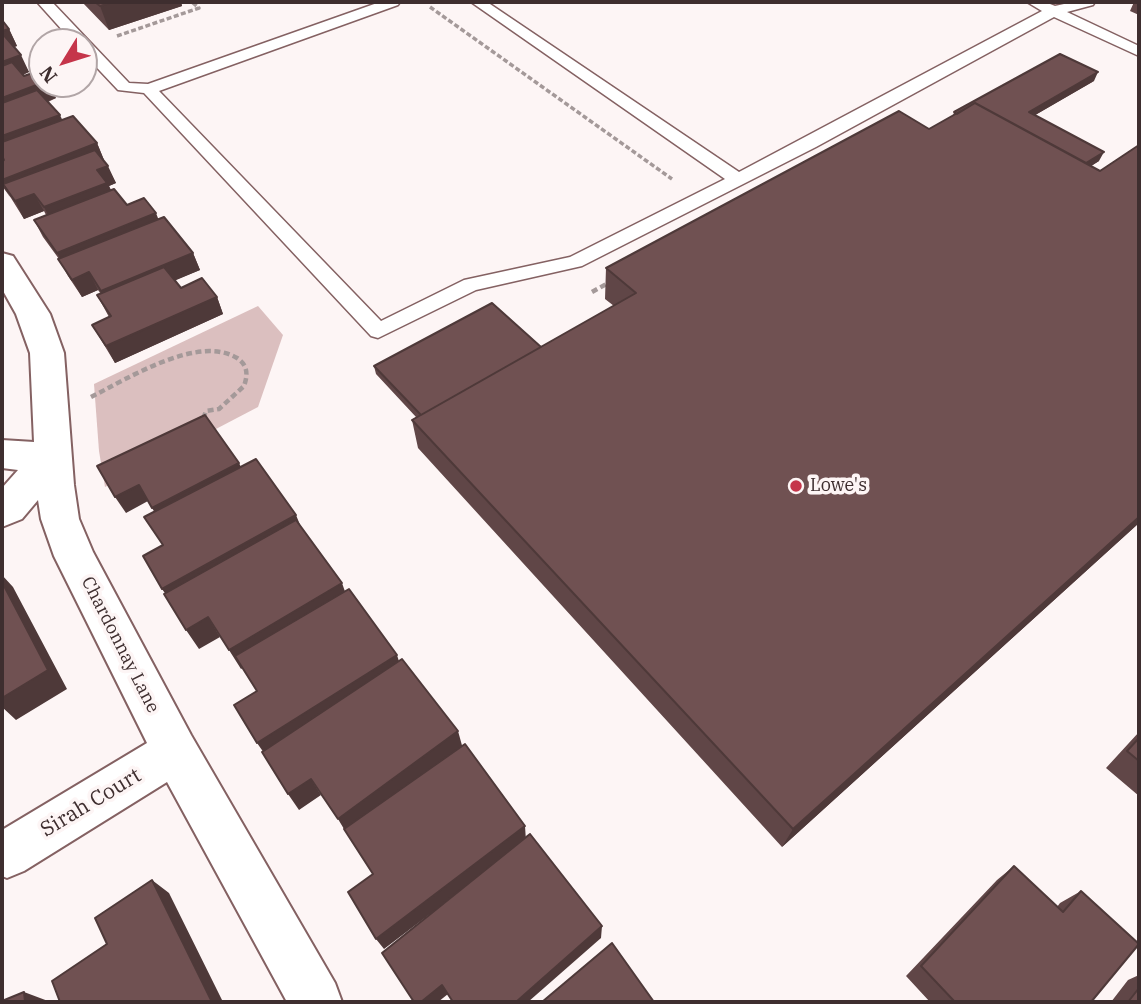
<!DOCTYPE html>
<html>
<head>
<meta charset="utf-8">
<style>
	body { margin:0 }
	#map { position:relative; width:1141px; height:1004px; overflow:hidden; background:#fdf5f5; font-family:"IBM Plex Serif",serif }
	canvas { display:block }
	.frame { position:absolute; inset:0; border:4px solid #3e2e2f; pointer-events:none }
	.north { position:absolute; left:28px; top:28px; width:70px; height:70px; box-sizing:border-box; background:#fdf5f5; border:2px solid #b1a5a6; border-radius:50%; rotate:232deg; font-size:19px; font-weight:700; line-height:28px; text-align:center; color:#3e2e2f }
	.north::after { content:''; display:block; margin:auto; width:24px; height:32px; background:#c5354a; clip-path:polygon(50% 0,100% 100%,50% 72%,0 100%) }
</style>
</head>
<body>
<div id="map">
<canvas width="1141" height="1004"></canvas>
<div class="frame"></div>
<div class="north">N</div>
</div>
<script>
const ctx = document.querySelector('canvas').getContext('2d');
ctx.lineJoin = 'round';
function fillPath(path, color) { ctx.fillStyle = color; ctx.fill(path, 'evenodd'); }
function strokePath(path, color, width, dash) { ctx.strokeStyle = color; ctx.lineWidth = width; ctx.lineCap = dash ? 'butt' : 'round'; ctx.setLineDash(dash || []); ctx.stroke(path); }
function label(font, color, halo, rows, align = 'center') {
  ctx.font = font + ' "IBM Plex Serif",serif'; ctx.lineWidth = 7; ctx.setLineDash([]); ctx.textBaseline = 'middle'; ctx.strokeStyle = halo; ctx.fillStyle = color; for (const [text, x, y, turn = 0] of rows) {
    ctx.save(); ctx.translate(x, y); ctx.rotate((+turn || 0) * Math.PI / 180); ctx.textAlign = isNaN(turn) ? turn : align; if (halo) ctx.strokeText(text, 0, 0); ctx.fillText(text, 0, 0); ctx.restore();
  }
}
fillPath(new Path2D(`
	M258,306L283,335L258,407L105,487L99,451L94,384Z`), '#dbbfbf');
const lane = new Path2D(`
	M37,2H52L129,83L148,84L380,2H400L398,5L159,91L381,321L464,280L570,257L725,179L471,2H487L739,172L1042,11L1027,2H1045L1055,6L1073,2H1095L1093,5L1067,12L1139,46V56L1054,17L816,147L582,266L476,290L378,338L371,336L144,93L118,90L84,54V42H73Z`);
const street = new Path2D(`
	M2,253L13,256L50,314L64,353L74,485L79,519L93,552L191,735L335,983L342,1002H287L167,782L24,871L7,878L2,876V830L147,743L54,556L41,519L38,500L22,519L2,527V488L18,470L2,468V440L34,442L30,353L16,314L2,289Z`);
strokePath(lane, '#846162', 3);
strokePath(street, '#846162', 4);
strokePath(new Path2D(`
	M430,7L672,179
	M117,36L199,8L192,2`), '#a49999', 3.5, [5, 2.5]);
strokePath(new Path2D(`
	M592,292L610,282
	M91,397C127,379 198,334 237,358C248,365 248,375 244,386L219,409L206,411L203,419`), '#a49999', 4.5, [6, 3.5]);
fillPath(lane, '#fff');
fillPath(street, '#fff');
fillPath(new Path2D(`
	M82,2H181L182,6L109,30Z
	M1134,2H1139V15L1130,11Z
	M2,20L9,29L17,46L14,47L29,72L23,75L56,98L48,102L62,120L97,143L104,160V161L116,183L109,186L111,190L127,205L158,219L193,253L200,270L175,280L181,288L217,297L223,314L115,363L92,325L109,317L97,295L101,294L98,290L82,297L68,276L59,259L43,237L34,220L46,215L44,211L24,219L11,198L2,186Z
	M1094,81L1035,115L1099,161L1091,166L1139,523L782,847L418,448L412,420L416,417L376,374L374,366L541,347L614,306L605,299L606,268L929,129L953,116L954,112Z
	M1139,732V796L1106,768Z
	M1014,866L1057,907L1060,903L1081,891L1091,1002H930L906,976L997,880Z
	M1139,975V1002H1111L1128,980Z`), '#604647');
fillPath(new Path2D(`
	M113,2H181L182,6L109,30L100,6Z
	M9,29L17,46L2,51V31Z
	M21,55L29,72L2,82V62Z
	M1098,72L1094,81L1025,121L1029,112Z
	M42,83L49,84L56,98L2,118V98Z
	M60,115L68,132L2,154V136Z
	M97,143L104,160L12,197L3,184L10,198L2,183V180Z
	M1104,152L1099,161L1063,184L1067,175Z
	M108,166L116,183L109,186L115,200L53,225L44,207L97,170Z
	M34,194L44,211L24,219L15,201Z
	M156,213L163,231L67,271L57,253Z
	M193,253L200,270L110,308L101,291Z
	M89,272L98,290L82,297L72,280Z
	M217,297L223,314L115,363L106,346Z
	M239,463L247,480L162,524L152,508Z
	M139,485L148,501L126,513L115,497Z
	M296,515L305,537L176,609L162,589Z
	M1139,517V523L782,847L793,829Z
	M2,575L13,587L67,689L16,720L2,707Z
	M342,583L349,603L241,669L229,650Z
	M208,617L220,637L199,649L186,630Z
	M397,655L403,674L269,760L257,743Z
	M458,731L463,749L347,834L338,819Z
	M311,779L321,795L299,810L288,794Z
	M525,826L526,841L384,949L376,939Z
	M152,880L169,893L223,1002H212Z
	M602,926L601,938L528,1002H516Z
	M442,985L448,994L438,1002H421Z
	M24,992L48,1001V1002H25Z`), '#4e3939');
const building = new Path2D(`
	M95,2H113L100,6Z
	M2,20L9,29L2,31Z
	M2,33L21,55L2,62Z
	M1060,54L1098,72L1029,112L1104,152L1086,163L975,103L957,114L954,112Z
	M12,62L24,76L38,71L42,75V83L2,98V66Z
	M37,90L60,115L2,136V103Z
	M975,103L1100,171L1139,145V517L793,829L412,420L636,293L606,268L899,111L929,129Z
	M73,116L97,143L2,180V161L4,160L2,156V142Z
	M95,150L108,166L97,170L107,183L44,207L34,194L15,201L3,184Z
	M114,189L127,205L144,198L156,213L57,253L34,220Z
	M164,217L193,253L101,291L89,272L72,280L58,259Z
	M164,267L181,288L202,278L217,297L106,346L92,325L111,316L97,295Z
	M492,303L541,347L421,415L374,366Z
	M205,415L239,463L152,508L139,485L115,497L97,466Z
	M256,459L296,515L162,589L143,556L163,545L144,517Z
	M296,520L342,583L229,650L208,617L186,630L164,594Z
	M2,582L48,670L2,698Z
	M349,589L397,655L257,743L234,705L257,691L235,656Z
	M402,659L458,731L338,819L311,779L288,794L262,752Z
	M1139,738V761L1127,751Z
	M465,744L525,826L376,939L348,892L373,874L344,829Z
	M530,834L602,926L516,1002H453L442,985L421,1002H414L382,953Z
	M1014,866L1063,912L1081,891L1139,944L1091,1002H955L921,966Z
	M152,880L212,1002H60L52,981L107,944L95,918Z
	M612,943L654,1002H542Z
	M1139,988V1002H1128Z
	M24,992L25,1002H2V1001Z`);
fillPath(building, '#705152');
strokePath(building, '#4e3939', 2);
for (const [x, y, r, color] of [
	[796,486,7,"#c5354a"]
]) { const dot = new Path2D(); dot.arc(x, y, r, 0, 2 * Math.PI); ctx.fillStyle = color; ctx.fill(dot); strokePath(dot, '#fdf5f5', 2.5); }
label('18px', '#3e2e2f', '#fdf5f5', [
	["Lowe's",810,486]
], 'left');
label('18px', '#3e2e2f', '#fdf5f5', [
	["Chardonnay Lane",120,645,63]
]);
label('21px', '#3e2e2f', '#fdf5f5', [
	["Sirah Court",91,803,-31]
]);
</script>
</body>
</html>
